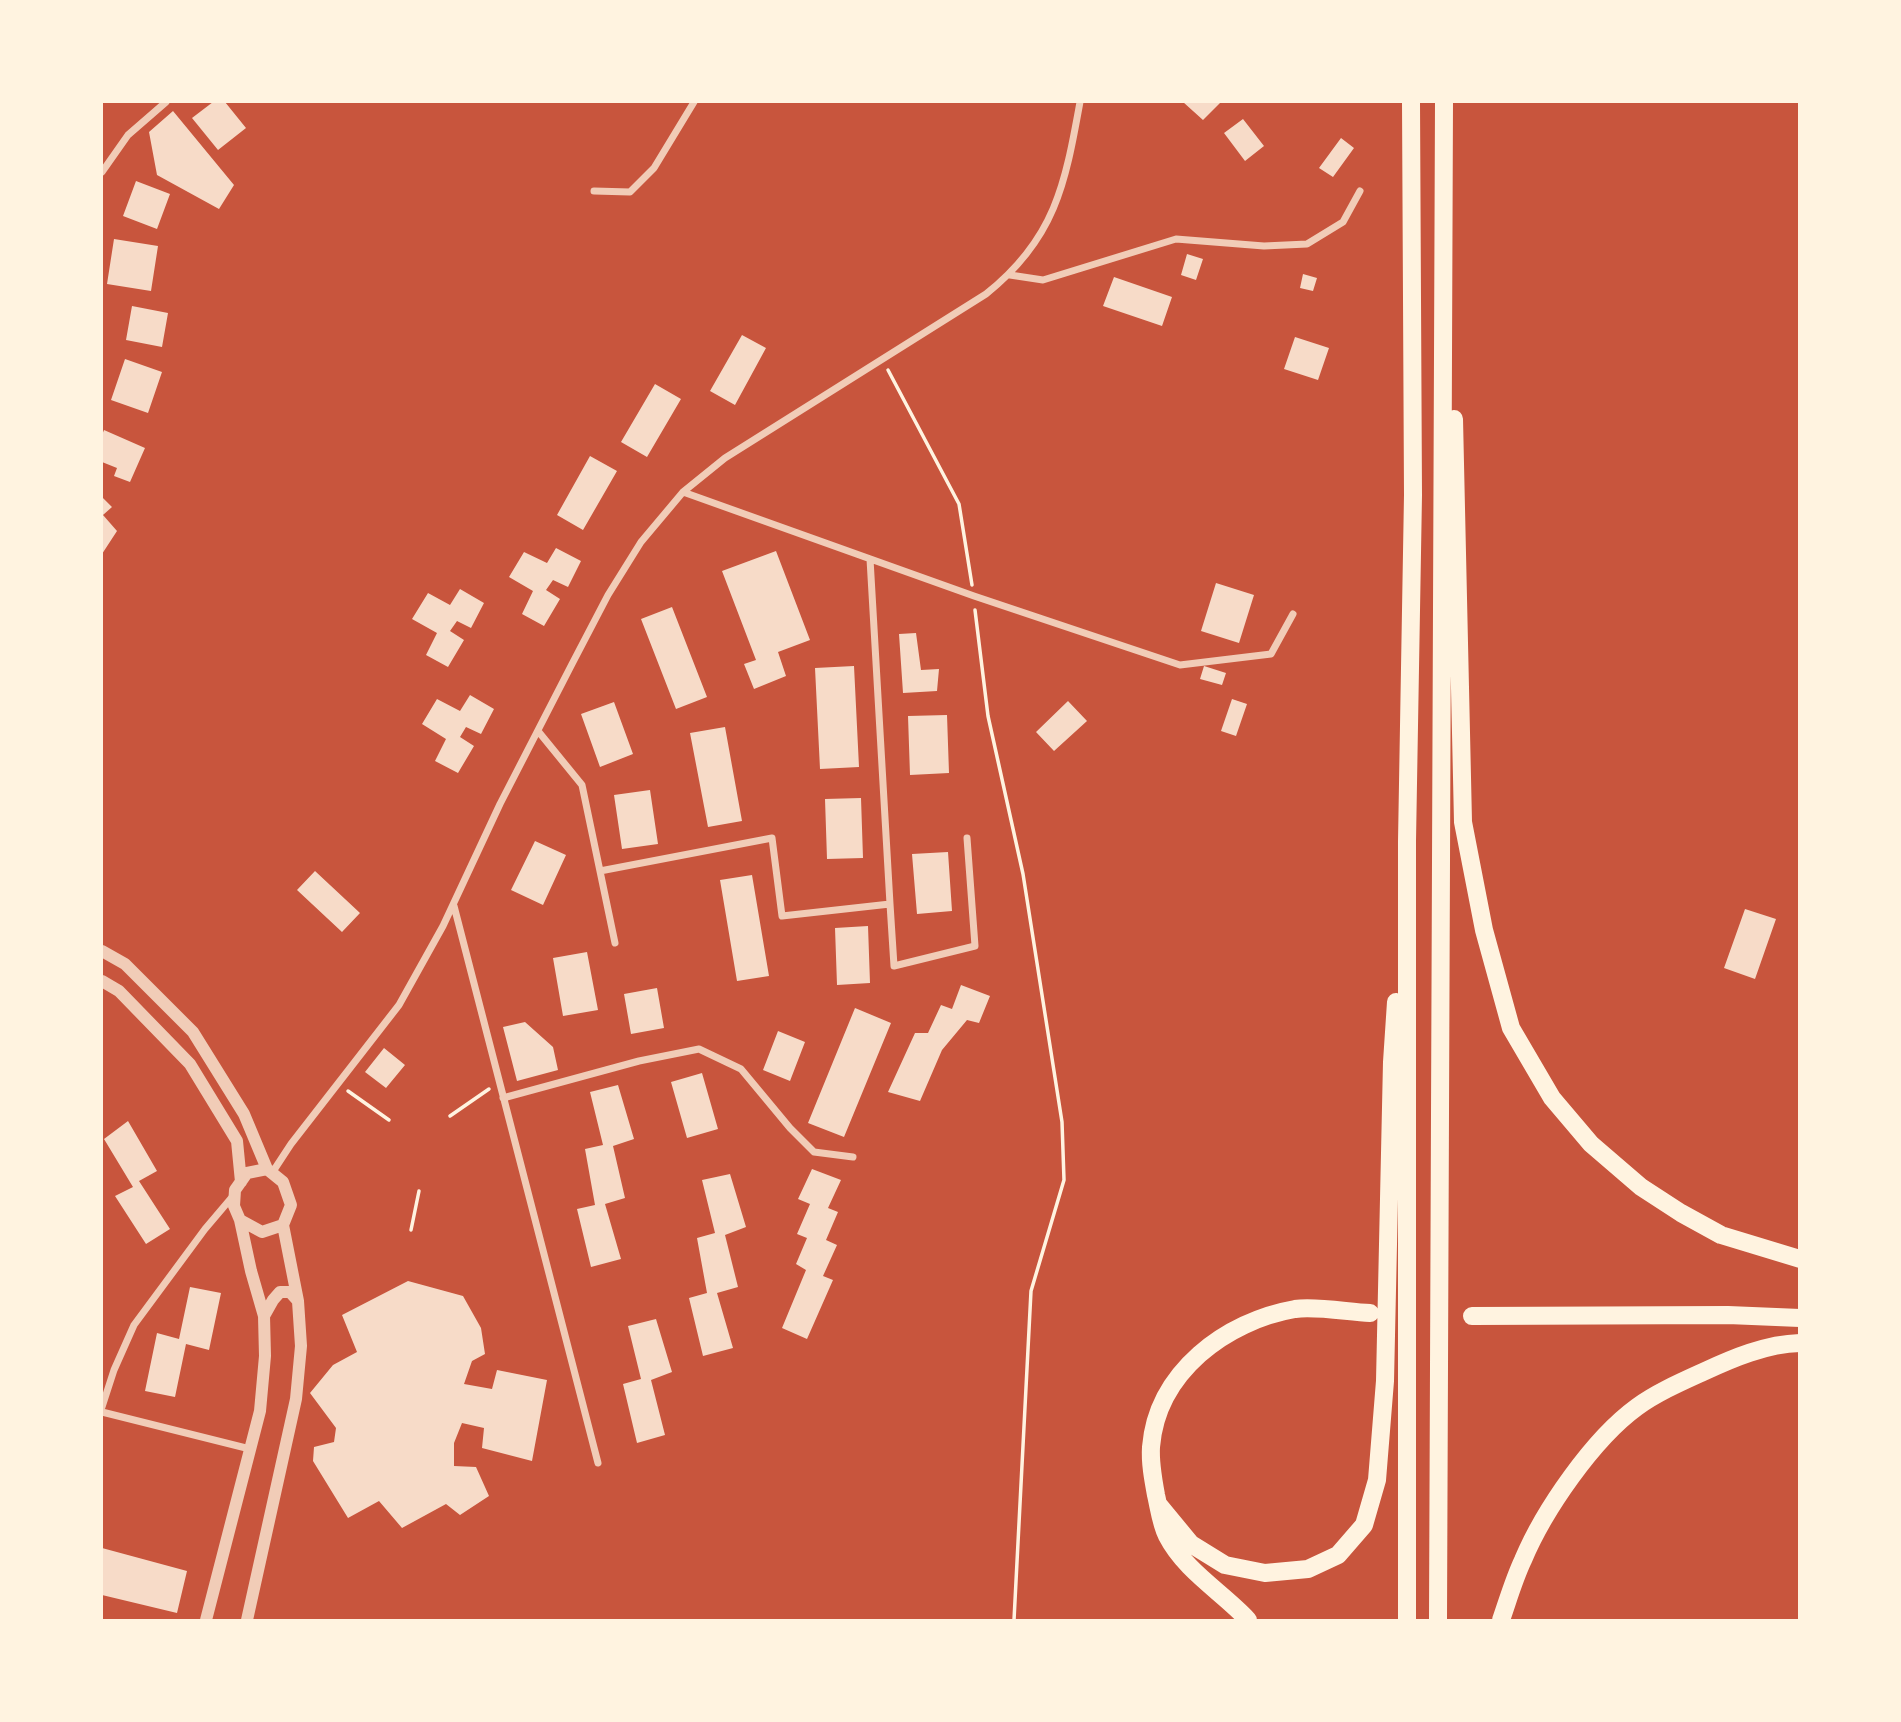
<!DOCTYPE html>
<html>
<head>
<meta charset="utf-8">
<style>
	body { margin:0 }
	#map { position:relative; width:1901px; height:1722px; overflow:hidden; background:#c8553d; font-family:Inter,sans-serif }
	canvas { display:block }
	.frame { position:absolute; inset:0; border:103px solid #fff3e0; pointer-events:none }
</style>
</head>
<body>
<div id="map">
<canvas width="1901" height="1722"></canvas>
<div class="frame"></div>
</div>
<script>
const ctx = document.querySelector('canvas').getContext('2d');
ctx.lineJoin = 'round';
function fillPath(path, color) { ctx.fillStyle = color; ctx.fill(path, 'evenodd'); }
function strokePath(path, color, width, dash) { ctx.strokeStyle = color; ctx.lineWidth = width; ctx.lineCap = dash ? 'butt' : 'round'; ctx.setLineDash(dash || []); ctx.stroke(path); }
fillPath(new Path2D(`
	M213,102H225L246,128L218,150L192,118Z
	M1183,102H1221L1203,120Z
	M173,111L234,185L219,209L157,175L149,132Z
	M1243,119L1264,146L1245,161L1224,133Z
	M1341,138L1354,148L1333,177L1319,168Z
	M136,181L170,194L157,229L123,216Z
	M114,239L158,246L151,291L107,284Z
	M1187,254L1203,259L1196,280L1181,275Z
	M1303,274L1317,278L1313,291L1300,288Z
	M1114,277L1172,297L1162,326L1103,306Z
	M132,306L168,313L162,347L126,340Z
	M742,335L766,348L735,405L710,391Z
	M1295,337L1329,348L1318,380L1284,369Z
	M125,359L162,372L148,413L111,400Z
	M655,384L681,399L647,457L621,442Z
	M104,430L145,448L130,482L114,476L117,468L102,462V435Z
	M590,456L617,471L583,530L557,515Z
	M102,497L112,507L103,515L117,531L102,554Z
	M556,548L581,561L568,587L553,580L546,590L560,599L544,626L522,614L533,591L509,577L524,552L547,563Z
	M776,551L810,640L778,652L786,676L754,689L744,664L756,660L722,571Z
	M1216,583L1254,595L1239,643L1201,631Z
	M460,589L484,603L471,628L457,621L450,631L464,640L448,667L426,655L437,633L412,619L428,593L450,605Z
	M672,607L707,697L676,709L641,619Z
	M916,633L921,670L939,669L937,691L903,693L899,634Z
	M854,666L859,767L820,769L815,668Z
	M1204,666L1226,673L1222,685L1200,679Z
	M470,695L494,709L481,734L466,727L460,737L474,746L458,773L435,761L446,739L422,724L437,699L460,711Z
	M1232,699L1247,704L1236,736L1221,731Z
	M1068,701L1087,721L1054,751L1036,732Z
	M614,702L633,754L600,767L581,714Z
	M947,715L949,773L910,775L908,716Z
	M725,727L742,821L708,827L690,733Z
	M650,790L658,844L622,849L614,795Z
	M861,798L863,858L827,859L825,799Z
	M535,841L566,855L543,905L511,890Z
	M948,852L952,911L917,914L912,854Z
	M315,871L360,913L342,932L297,890Z
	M752,875L769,976L737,981L720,880Z
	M1745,909L1776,919L1755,979L1724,968Z
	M868,926L870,983L837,985L835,928Z
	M587,952L598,1010L563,1016L553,958Z
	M961,985L990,996L979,1023L967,1020L942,1050L920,1101L888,1092L915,1033H928L941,1005L952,1009Z
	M657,988L664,1028L631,1034L624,994Z
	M855,1008L891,1023L844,1137L808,1123Z
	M525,1022L553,1047L558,1070L517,1081L503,1027Z
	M778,1031L805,1042L790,1081L763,1070Z
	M384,1048L405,1065L386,1088L365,1072Z
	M702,1073L718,1129L687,1138L671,1082Z
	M618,1085L634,1139L613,1146L625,1198L605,1204L621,1259L591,1267L577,1209L595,1205L585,1149L603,1145L590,1092Z
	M128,1121L157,1171L139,1181L170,1229L146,1244L115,1196L133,1187L104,1139Z
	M812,1169L841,1180L828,1208L838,1212L826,1240L837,1245L823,1276L833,1280L807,1339L782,1328L806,1270L796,1264L807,1238L797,1234L810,1204L798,1199Z
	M730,1174L746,1227L725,1235L738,1287L717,1293L733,1348L703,1356L689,1298L707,1293L697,1238L715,1233L702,1180Z
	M408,1281L463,1296L481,1328L485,1354L472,1361L464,1384L492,1389L497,1370L547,1380L532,1461L482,1448L484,1428L462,1423L454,1443V1466L476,1467L489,1496L460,1515L446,1504L402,1528L379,1501L348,1518L313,1461L314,1447L334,1442L336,1428L310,1393L333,1365L357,1352L342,1315Z
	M190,1287L221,1293L209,1350L186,1344L175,1397L145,1391L157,1333L179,1339Z
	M656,1319L672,1372L651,1380L665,1435L637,1443L623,1384L641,1379L628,1326Z
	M102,1548L187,1571L177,1613L102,1595Z`), '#f7dbc8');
strokePath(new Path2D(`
	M888,370L959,504L972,585
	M975,610L988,716L1023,874L1062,1122L1064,1180L1031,1291L1014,1620
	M348,1091L389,1120
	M450,1116L489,1089
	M411,1230L419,1191`), '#fff3e0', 3.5);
strokePath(new Path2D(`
	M102,172L128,135L166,102
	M594,191L630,192L654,168L694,102
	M1010,275L1043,280L1176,239L1264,246L1307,244L1343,222L1360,191
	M683,492L974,596L1180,665L1271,654L1293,614
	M538,731L582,785L615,943
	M600,871L772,838L782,916L890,904L870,559
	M890,904L894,966L975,946L967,838
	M454,906L598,1463
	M503,1098L639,1061L699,1049L741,1069L790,1128L814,1152L853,1157
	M272,1173L291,1144L399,1005L443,926L500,804L572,664L608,595L641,542L683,492L725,458L986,294C1055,239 1065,185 1080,102
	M102,1407L114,1370L134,1325L205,1229L233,1196
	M102,1412L250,1449`), '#f1ccb7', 7);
strokePath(new Path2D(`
	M102,951L125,964L193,1032L244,1114L267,1169L283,1182L291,1205L283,1225L298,1301L301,1346L296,1399L247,1620
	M102,981L119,991L190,1064L237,1141L241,1182
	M240,1220L262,1232L283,1225
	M264,1316L273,1300L280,1292H290L298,1301
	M206,1620L260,1411L265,1356L264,1316L251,1271L240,1220L234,1206L235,1190L247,1173L267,1169`), '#f1ccb7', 12);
strokePath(new Path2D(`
	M1454,419L1463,822L1484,930L1511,1028L1552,1098L1591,1144L1641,1187L1681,1213L1721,1235L1800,1259
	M1472,1316L1728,1315L1800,1318
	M1158,1504L1191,1544L1225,1565L1265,1573L1308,1569L1338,1555L1364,1525L1377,1480L1385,1381L1392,1062L1396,1002
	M1248,1620C1222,1592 1185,1571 1167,1536C1161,1524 1159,1508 1156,1495C1153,1479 1150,1463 1151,1447C1157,1372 1226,1321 1295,1309C1316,1306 1348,1312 1370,1313
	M1407,1620V841L1413,495L1411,102
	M1438,1620L1444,102
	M1501,1620C1508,1600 1514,1579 1523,1560C1544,1510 1593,1439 1637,1407C1656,1393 1681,1382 1703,1372C1733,1358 1766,1344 1800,1343`), '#fff3e0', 18);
</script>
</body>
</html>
